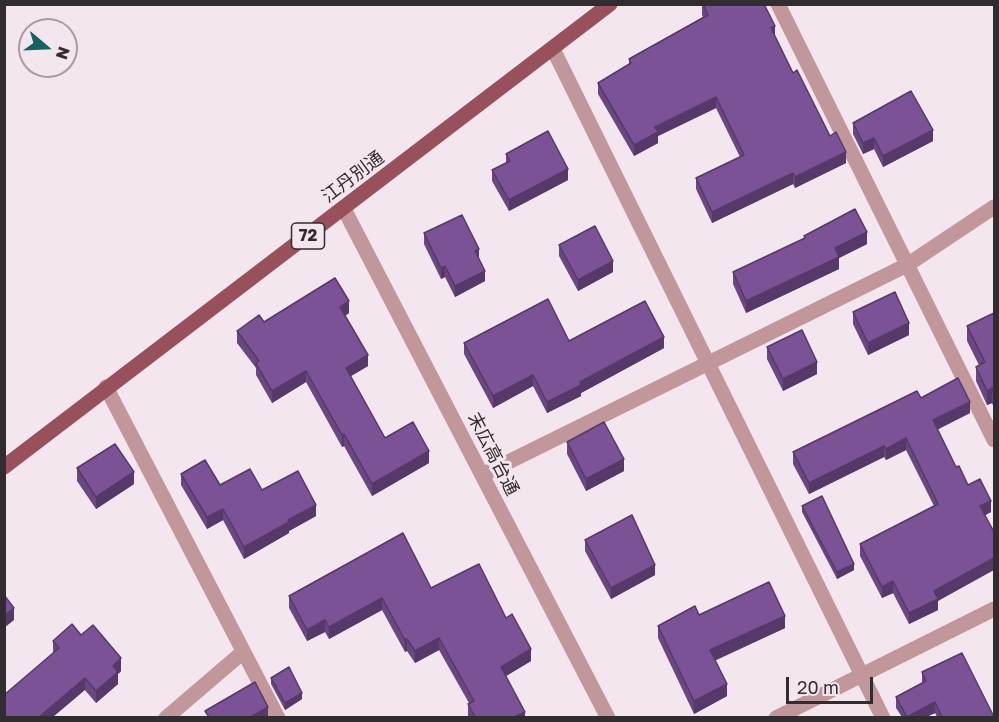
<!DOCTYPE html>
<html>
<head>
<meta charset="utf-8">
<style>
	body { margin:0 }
	#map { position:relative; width:999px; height:722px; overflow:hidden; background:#f4e6ee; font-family:"Golos Text",sans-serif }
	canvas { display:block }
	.frame { position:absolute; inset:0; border:6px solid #312c2f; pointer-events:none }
	.north { position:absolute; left:18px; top:18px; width:60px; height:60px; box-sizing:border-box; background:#f4e6ee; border:2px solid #a69ca2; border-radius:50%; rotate:109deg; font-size:16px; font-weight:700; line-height:24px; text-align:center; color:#312c2f }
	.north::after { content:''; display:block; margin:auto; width:21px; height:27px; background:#146361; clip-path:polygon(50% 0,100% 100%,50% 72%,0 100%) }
	.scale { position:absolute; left:786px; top:677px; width:87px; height:27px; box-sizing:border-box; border:3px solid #312c2f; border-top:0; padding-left:8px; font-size:18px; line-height:21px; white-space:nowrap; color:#312c2f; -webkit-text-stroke:4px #f4e6ee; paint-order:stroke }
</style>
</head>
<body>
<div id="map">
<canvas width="999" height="722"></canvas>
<div class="frame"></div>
<div class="north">N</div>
<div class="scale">20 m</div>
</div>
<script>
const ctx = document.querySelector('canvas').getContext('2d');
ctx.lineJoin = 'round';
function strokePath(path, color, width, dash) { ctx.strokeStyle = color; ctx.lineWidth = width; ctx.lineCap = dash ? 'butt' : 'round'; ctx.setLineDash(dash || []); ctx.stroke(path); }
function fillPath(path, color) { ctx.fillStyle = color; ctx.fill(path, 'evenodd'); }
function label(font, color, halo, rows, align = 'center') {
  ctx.font = font + ' "Golos Text","Noto Sans JP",sans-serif'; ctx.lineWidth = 6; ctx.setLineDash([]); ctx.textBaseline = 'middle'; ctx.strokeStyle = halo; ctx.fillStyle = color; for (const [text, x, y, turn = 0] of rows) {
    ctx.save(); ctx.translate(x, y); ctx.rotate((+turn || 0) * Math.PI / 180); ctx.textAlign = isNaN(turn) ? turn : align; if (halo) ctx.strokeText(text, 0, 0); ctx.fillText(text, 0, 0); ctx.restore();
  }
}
strokePath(new Path2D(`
	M778,4L994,440
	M553,49L883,718
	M106,387L278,718
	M482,475L907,265L994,207
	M166,718L243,652
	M776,718L994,609`), '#c1979c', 15);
strokePath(new Path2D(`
	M344,209L608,718`), '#c1979c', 15);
strokePath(new Path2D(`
	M4,467L610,4`), '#98515c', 15);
fillPath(new Path2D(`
	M702,4L775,37L793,73L846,163L795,188L793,184L712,223L696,189V178L740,157L716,108L658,136V143L634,156L598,94V83L629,65V59L703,17L702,15Z
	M853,123L933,141L883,167L874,149L863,154L853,134Z
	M506,154L568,180L509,211L492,181V170L506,163Z
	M424,233L479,258L485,281L455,297L445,277L441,279L424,244Z
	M804,236L867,244L839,258V269L746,313L733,284V272L804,239Z
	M559,245L613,272L578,291L559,256Z
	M853,312L909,335L868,355L853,324Z
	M349,313L345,316L368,366L351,376L385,438L429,463L372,496L344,446L342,447L306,382L272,403L256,375V368L237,343V331L264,322Z
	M994,313V408L992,403L987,405L976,381V367L979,365L967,341V326Z
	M569,341L664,348L581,393V396L547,413L533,386L493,408L464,354V343Z
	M767,347L817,374L783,391L767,359Z
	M921,398L970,413L937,429L956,467L968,485L991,512L985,515L938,601V610L909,624L893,593L882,598L860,556V544L934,506L906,450L886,460L884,457L809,494L793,464V452Z
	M567,442L624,471L586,491L567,454Z
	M77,468L134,484L96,509L77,481Z
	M181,474L220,485L262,490L316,516L289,531V533L244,559L223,520L207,529L181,485Z
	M802,506L854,570L837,579L802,512Z
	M585,540L655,575L611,599L585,551Z
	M431,588L506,618L531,661L506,676L525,717H468V704L469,703L439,650L415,663L407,651L405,652L382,610L329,639L325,632L307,641L289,608V596Z
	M699,615L785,628L715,660L727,696L694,714L658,638V626Z
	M81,635L121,671L118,674V684L96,703L53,653V641Z
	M922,672L994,717H937L935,713L926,717H902L896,708V697L922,683Z
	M271,678L302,699L285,710L271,684Z`), '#6a4780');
fillPath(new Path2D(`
	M775,26V37L771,28Z
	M716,97V108L658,136V143L634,156V145L655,127Z
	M933,130V141L883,167V156Z
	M874,138V149L863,154V143Z
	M846,152V163L795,188V177Z
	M568,169V180L509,211V200Z
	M793,173V184L712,223V212Z
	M867,232V244L839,258V269L746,313V301L835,248Z
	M479,249V260L475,251Z
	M613,261V272L578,291V280Z
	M445,266V277L441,279V268Z
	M485,271V281L455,297V286Z
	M349,301V313L340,319V307Z
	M909,323V335L868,355V343Z
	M664,337V348L581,393V396L547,413V402L580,382Z
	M368,355V366L346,379V368Z
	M817,362V374L783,391V379Z
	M306,371V382L272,403V391Z
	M533,375V386L493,408V396Z
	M992,388V403L987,405V391Z
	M970,402V413L933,432V420Z
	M344,434V446L342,447V435Z
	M906,438V450L886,460V449Z
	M884,446V457L809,494V483Z
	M429,451V463L372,496V484Z
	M624,459V471L586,491V479Z
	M134,472V484L96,509V497Z
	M991,501V512L980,518V506Z
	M316,505V516L289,531V533L244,559V547L288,520Z
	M223,509V520L207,529V517Z
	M994,558V570L938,601V610L909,624V613L934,591Z
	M854,564V570L837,579V572Z
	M655,565V575L611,599V588Z
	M893,581V593L882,598V587Z
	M382,598V610L329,639V627Z
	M14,608V620L4,628V616Z
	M785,616V628L710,663V650Z
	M325,620V632L307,641V630Z
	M439,638V650L415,663V651Z
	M407,639V651L405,652V640Z
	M531,649V661L501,679V667Z
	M121,658V671L118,674V684L96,703V691L113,666Z
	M85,678V690L53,717H39Z
	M727,684V696L694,714V701Z
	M302,693V699L285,710V703Z
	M935,702V713L926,717H907Z
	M268,707V717H251Z
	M525,712V717H514Z`), '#563968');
const building = new Path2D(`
	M703,4H764L775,26L771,28L793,73L797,70L830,136L836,132L846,152L795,177L793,173L712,212L696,178L744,155L716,97L655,127L658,132L634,145L598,83L631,63L629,59L708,15Z
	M911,91L933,130L883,156L874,138L863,143L853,123Z
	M548,131L568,169L509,200L492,170L510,161L506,154Z
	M855,209L867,232L835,248L839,257L746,301L733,272L805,238L804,236Z
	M462,215L479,249L475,251L485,271L455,286L445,266L441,268L424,233Z
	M595,226L613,261L578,280L559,245Z
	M335,278L349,301L340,307L368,355L346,368L385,438L413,422L429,451L372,484L344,434L342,435L306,371L272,391L256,364L259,361L237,331L259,315L264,322Z
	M895,292L909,323L868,343L853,312Z
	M548,299L569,341L645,301L664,337L580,382L581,385L547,402L533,375L493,396L464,343Z
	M994,313V393L992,388L987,391L976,367L985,362L967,326Z
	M802,330L817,362L783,379L767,347Z
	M958,378L970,402L933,420L956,467L959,466L968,485L980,479L991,501L980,506L994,532V558L934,591L938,599L909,613L893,581L882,587L860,544L938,504L906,438L886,449L884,446L809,483L793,452L917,391L921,398Z
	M604,422L624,459L586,479L567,442Z
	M115,444L134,472L96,497L77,468Z
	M205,460L220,485L250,469L262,490L298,471L316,505L288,520L289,522L244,547L223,509L207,517L181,474Z
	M822,496L854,564L837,572L802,506Z
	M632,515L655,565L611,588L585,540Z
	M403,533L431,588L479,564L506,618L512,614L531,649L501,667L525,712L514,717H475L468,704L474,701L439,638L415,651L407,639L405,640L382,598L329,627L325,620L307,630L289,596Z
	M769,582L785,616L710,650L727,684L694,701L658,626L695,606L699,615Z
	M4,595L14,608L4,616Z
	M72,624L81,635L93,625L121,658L113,666L118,672L96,691L85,678L39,717H4V695L59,648L53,641Z
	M962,653L994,717H942L935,702L907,717L896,697L926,681L922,672Z
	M289,667L302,693L285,703L271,678Z
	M255,682L268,707L251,717H209L205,711Z`);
fillPath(building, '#7b5295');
strokePath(building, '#563968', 1.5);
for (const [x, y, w] of [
	[308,236,33]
]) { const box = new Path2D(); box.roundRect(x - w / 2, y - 13, w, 26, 4.5); ctx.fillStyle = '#f4e6ee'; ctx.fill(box); strokePath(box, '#312c2f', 1.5); }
label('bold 16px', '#312c2f', null, [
	["72",308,236]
]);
label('18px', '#312c2f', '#f4e6ee', [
	["江丹別通",353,177,-37],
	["末広高台通",493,454,63]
]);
</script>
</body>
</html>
